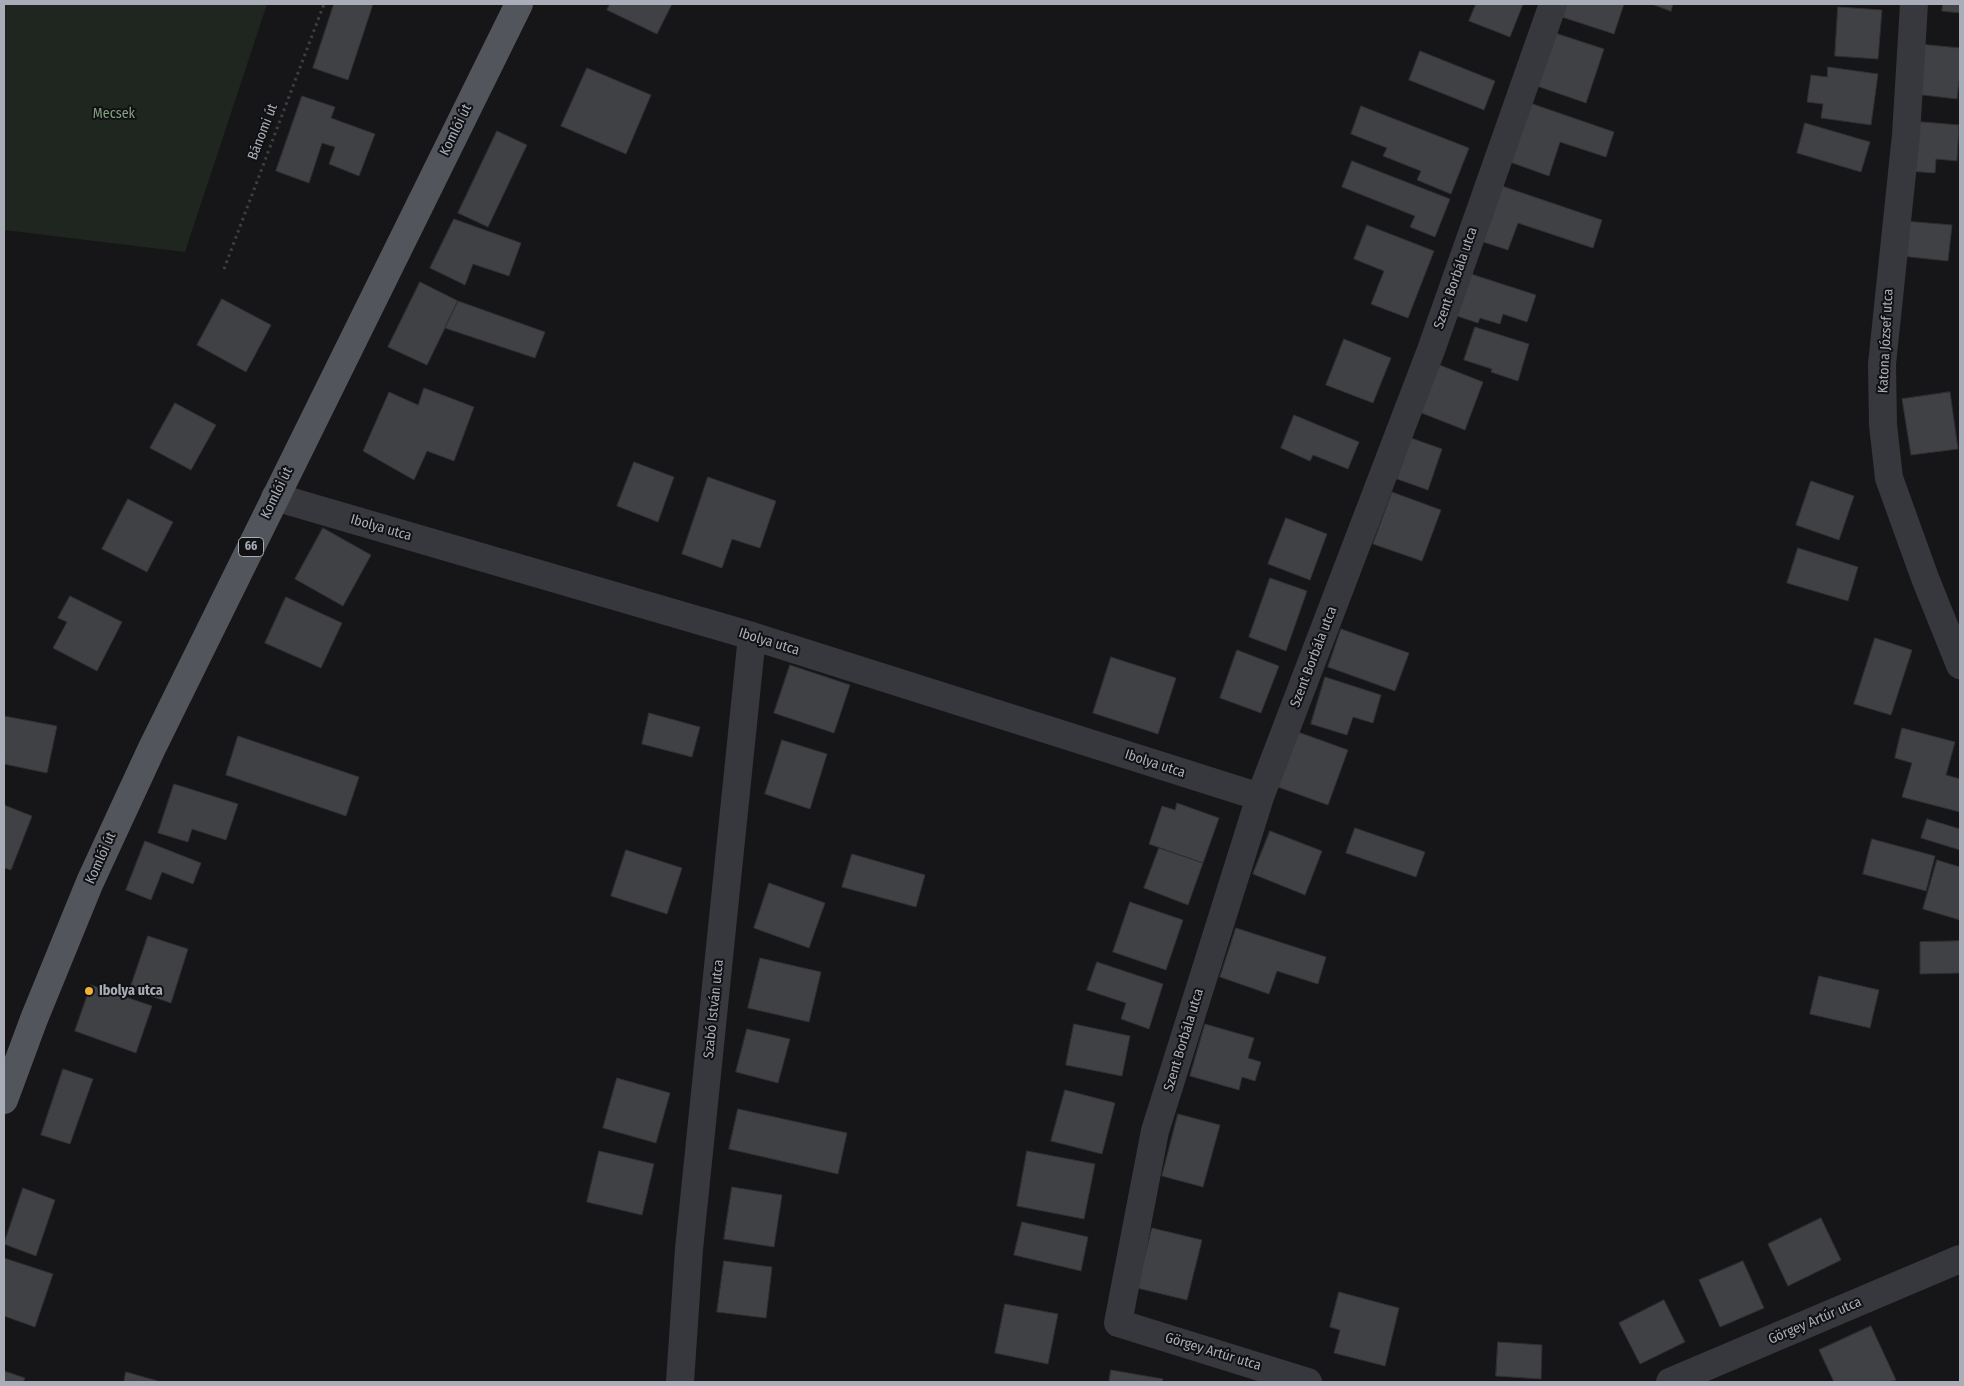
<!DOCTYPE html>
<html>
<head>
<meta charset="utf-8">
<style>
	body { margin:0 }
	#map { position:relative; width:1964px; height:1386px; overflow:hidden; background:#161618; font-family:"Fira Sans Condensed",sans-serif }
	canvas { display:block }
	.frame { position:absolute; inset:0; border:5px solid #a8adb8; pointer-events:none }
</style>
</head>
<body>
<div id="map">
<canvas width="1964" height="1386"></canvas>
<div class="frame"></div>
</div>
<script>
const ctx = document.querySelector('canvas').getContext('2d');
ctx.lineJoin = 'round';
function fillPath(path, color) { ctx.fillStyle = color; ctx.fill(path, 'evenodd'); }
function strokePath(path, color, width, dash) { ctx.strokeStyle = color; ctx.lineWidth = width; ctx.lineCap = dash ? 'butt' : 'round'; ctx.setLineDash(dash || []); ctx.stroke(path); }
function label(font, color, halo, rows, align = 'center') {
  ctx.font = font + ' "Fira Sans Condensed",sans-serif'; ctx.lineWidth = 4; ctx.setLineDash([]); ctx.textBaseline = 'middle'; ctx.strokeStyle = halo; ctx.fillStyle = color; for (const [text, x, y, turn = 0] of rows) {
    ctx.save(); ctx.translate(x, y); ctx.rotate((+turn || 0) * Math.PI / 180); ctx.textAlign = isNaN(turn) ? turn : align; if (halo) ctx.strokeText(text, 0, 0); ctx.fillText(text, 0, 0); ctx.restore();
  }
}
fillPath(new Path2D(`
	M4,4H267L185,252L4,230Z`), '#1e261f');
const building = new Path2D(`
	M334,4H373L348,80L313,68Z
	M610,4H672L657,34L607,10Z
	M1476,4H1523L1510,37L1469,21Z
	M1566,4H1624L1614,34L1562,17Z
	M1652,4H1673L1671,11Z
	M1943,4H1960V13L1942,11Z
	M1838,7L1882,10L1878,59L1835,56Z
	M1552,32L1604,49L1586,103L1534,85Z
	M1919,44L1960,48V82L1959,81L1957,99L1914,94Z
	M1420,51L1495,81L1484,110L1409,80Z
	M1828,67L1878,74L1871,125L1821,118L1823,104L1807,102L1811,75L1827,77Z
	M587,68L651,95L626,154L561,126Z
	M302,96L335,107L331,118L375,134L359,176L329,164L335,147L322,143L309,183L276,171Z
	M1527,102L1614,132L1606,157L1560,142L1549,176L1507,161Z
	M1361,106L1469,148L1451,194L1417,180L1421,171L1383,156L1387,148L1351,134Z
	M1911,121L1959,125L1957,161L1936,159L1935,173L1907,171Z
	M1805,123L1870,142L1861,172L1797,153Z
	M497,131L527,145L488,227L458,213Z
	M1352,161L1450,199L1435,237L1410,227L1415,216L1342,187Z
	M1496,184L1602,220L1593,248L1518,223L1508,250L1477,240Z
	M454,219L521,243L509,276L473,264L465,285L430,268Z
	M1904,221L1952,225L1948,261L1901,256Z
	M1367,225L1434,251L1408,318L1371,304L1384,271L1354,259Z
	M1468,273L1536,295L1527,322L1503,314L1500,324L1480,318L1478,323L1454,315Z
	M420,282L458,301L427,365L388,347Z
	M222,299L271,325L246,372L197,345Z
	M458,301L545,332L535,358L445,328Z
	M1475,327L1529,344L1518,381L1491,372L1492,369L1464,360Z
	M1344,339L1391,358L1373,403L1326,385Z
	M1437,364L1483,382L1465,430L1419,412Z
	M424,388L474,407L454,461L427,451L414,480L363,451L389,392L418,405Z
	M1950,392L1958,449L1911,455L1902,399Z
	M175,403L216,425L191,470L150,448Z
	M1294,415L1359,442L1348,469L1313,455L1310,461L1281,448Z
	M1411,438L1442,449L1428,490L1397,479Z
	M634,462L674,477L658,522L617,506Z
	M708,477L776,501L760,548L732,539L722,568L682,554Z
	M1811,481L1854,496L1839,540L1796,525Z
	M1392,492L1441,510L1422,561L1373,544Z
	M128,499L173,522L147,572L102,549Z
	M1286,518L1327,534L1310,580L1268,564Z
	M323,528L371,555L343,606L295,579Z
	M1798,548L1858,567L1848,601L1787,583Z
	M1270,578L1307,591L1286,651L1249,637Z
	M70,596L122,622L97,671L53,648L67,622L58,618Z
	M286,597L342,623L321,668L265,643Z
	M1341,629L1409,653L1395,691L1328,667Z
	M1875,638L1912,650L1891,715L1854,704Z
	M1237,650L1279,666L1261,713L1220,698Z
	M1111,657L1176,678L1158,734L1093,713Z
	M790,665L850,685L834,733L774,713Z
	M1325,677L1381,695L1373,723L1353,717L1347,735L1311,724Z
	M649,713L700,727L692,757L642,744Z
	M4,716L57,726L47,773L4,764L5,756H4Z
	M1902,728L1955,742L1946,775L1960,779V812L1902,797L1912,763L1895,758Z
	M1298,732L1348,750L1328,805L1278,787Z
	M238,736L359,777L346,816L226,775Z
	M782,740L827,754L810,809L765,794Z
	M174,784L238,804L226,840L192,829L188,842L158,833Z
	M1177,803L1219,818L1203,863L1149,844L1162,806L1175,810Z
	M4,805L32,816L11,870L4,868Z
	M1927,819L1960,829V850L1921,838Z
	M1355,828L1425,852L1416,877L1346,853Z
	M1270,831L1322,851L1305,895L1253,874Z
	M1872,839L1935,856L1926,891L1863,874Z
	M145,841L201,863L193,884L162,872L151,900L126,890Z
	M1159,848L1203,863L1188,905L1144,888Z
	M626,850L682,868L667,914L611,896Z
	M852,854L925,875L916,907L842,887Z
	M1937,860L1960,867V920L1923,909Z
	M769,883L825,903L809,948L754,928Z
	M1130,902L1183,920L1166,970L1113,952Z
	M1236,928L1326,957L1318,984L1277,971L1269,994L1220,977Z
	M148,936L188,949L171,1003L130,989Z
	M1960,941V973L1920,974V942Z
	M760,958L821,972L809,1022L748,1008Z
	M1097,962L1163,984L1149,1029L1121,1019L1126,1003L1087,990Z
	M1819,976L1879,990L1870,1028L1810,1014Z
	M91,985L152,1006L136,1053L75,1031Z
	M1074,1024L1130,1036L1122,1076L1066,1065Z
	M1205,1024L1254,1038L1248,1058L1261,1062L1255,1081L1242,1077L1239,1090L1190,1076Z
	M747,1029L790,1039L778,1083L736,1072Z
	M63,1069L93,1079L70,1144L41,1135Z
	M617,1078L670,1093L656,1143L603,1128Z
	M1065,1090L1115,1103L1102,1154L1051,1141Z
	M738,1109L847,1133L838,1174L729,1149Z
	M1178,1114L1220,1125L1203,1187L1162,1176Z
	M599,1151L654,1164L642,1215L587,1202Z
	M1027,1151L1095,1164L1084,1219L1017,1206Z
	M732,1187L782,1195L774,1247L724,1239Z
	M23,1188L55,1200L36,1256L4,1244Z
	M1821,1218L1841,1260L1788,1286L1768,1244Z
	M1022,1222L1088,1237L1081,1271L1014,1255Z
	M1152,1228L1202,1240L1187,1300L1137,1288Z
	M4,1258L53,1274L35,1327L4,1316Z
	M724,1261L772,1267L766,1318L717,1312Z
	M1743,1261L1764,1308L1720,1327L1699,1280Z
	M1339,1292L1399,1308L1385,1366L1334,1353L1340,1330L1330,1327Z
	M1664,1300L1685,1342L1640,1364L1619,1323Z
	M1005,1304L1058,1314L1048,1364L995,1353Z
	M1871,1326L1896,1380L1890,1382H1834L1819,1350Z
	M1498,1342L1542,1345L1541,1379L1496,1376Z
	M1111,1370L1163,1379L1162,1382H1109Z
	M4,1371L25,1378L23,1382H4Z
	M126,1372L158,1381V1382H124Z`);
fillPath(building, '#404145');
strokePath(building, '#303034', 1);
strokePath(new Path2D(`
	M224,269L324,4`), '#3d3f44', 3, [2.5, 4]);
strokePath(new Path2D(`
	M1914,4L1906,135L1882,364L1883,425L1889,478L1925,578L1960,665
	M275,497L752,636L1260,797
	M680,1382L689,1249L752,636
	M1308,1382L1118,1323L1155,1131L1260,797L1431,350L1553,4
	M1670,1382L1960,1259`), '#37383d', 28);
strokePath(new Path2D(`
	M4,1100L34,1019L90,882L152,748L519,4`), '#53555c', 28);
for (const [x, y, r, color] of [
	[89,991,5,"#f2b134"]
]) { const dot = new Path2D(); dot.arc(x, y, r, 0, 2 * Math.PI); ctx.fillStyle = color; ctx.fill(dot); strokePath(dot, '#111113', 2); }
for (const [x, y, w] of [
	[251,547,25]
]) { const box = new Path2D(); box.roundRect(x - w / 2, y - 9.5, w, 19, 4); ctx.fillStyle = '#111113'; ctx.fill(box); strokePath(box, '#a8adb8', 1); }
label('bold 12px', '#a8adb8', null, [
	["66",251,547]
]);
label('14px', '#7fa381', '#111113', [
	["Mecsek",114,114]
]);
label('14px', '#a8adb8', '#111113', [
	["Komlói út",456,130,-64],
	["Bánomi út",263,132,-69],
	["Szent Borbála utca",1456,278,-71],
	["Katona József utca",1886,341,-87],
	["Komlói út",277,493,-64],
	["Ibolya utca",381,528,16],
	["Ibolya utca",769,642,17],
	["Szent Borbála utca",1314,657,-69],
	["Ibolya utca",1155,764,18],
	["Komlói út",101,858,-66],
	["Szabó István utca",714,1009,-84],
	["Szent Borbála utca",1184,1040,-73],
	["Görgey Artúr utca",1815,1321,-23],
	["Görgey Artúr utca",1213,1352,17]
]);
label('bold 14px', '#a8adb8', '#111113', [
	["Ibolya utca",99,991]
], 'left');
</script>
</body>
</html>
